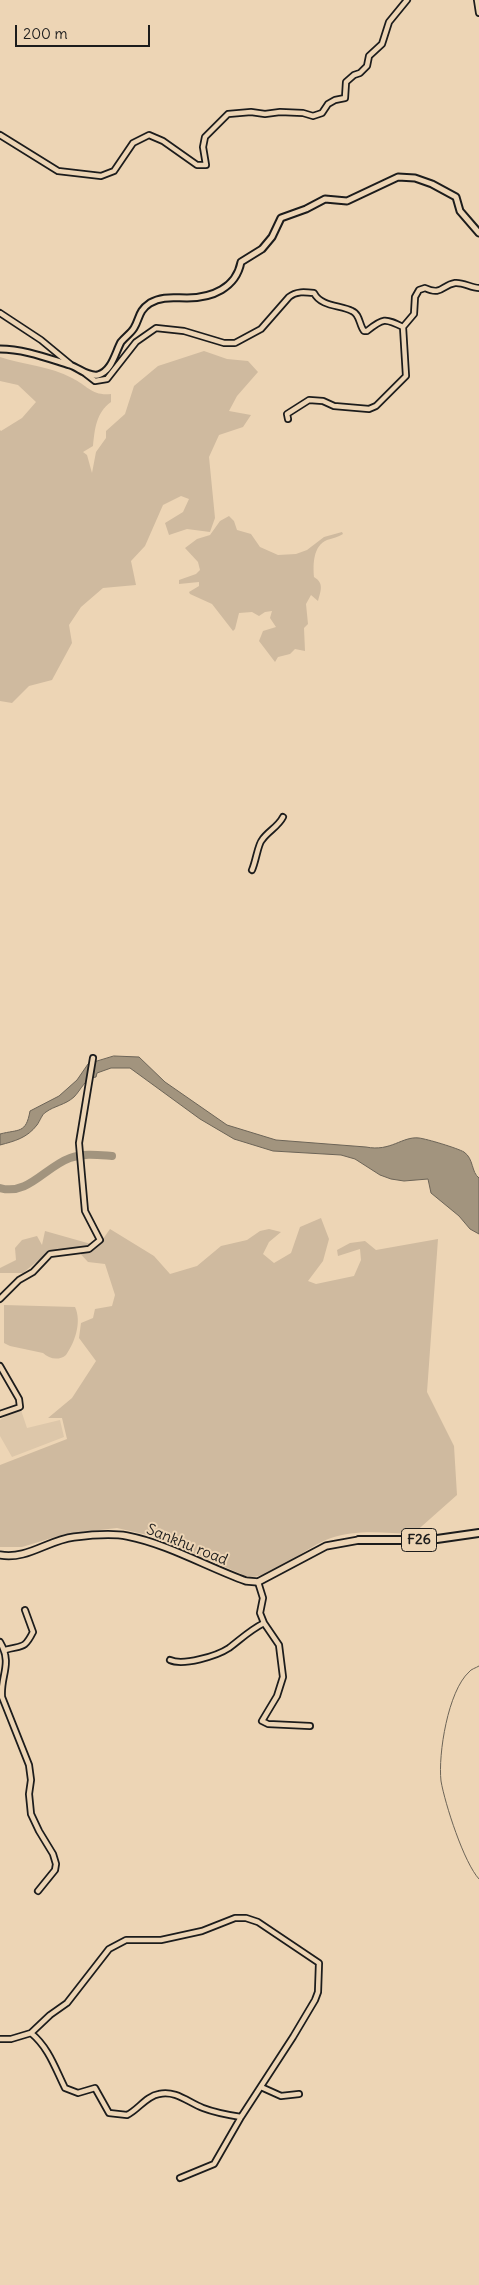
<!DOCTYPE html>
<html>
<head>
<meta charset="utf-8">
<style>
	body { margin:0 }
	#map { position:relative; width:479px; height:2285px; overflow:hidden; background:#edd5b5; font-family:Delius,sans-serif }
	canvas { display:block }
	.scale { position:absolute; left:15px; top:25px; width:135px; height:22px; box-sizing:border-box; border:2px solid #1c1c1c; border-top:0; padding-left:6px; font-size:15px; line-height:18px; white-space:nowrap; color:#1c1c1c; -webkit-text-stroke:4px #edd5b5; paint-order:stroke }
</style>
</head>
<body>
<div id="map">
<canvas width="479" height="2285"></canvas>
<div class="scale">200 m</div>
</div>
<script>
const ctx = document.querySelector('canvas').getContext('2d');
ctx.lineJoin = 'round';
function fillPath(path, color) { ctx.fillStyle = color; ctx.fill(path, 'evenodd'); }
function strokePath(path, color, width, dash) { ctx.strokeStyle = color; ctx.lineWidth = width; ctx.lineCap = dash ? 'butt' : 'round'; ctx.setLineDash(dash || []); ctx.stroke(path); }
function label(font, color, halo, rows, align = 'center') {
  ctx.font = font + ' Delius,sans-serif'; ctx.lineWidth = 4; ctx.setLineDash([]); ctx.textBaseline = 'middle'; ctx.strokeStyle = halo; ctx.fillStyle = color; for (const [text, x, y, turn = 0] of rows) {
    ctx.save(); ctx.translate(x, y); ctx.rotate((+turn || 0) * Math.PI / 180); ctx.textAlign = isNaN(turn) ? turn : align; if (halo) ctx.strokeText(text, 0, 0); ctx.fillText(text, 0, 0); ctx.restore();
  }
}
fillPath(new Path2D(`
	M20,1407L27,1428L60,1420L64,1437L12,1457L0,1436V1420Z`), '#ddc7aa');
fillPath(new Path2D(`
	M204,351L227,359L248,361L258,372L237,396L229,411L251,415L243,427L219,435L209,457L215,518L210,532L187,529L169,535L165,523L183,512L189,499L181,496L163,505L145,546L131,561L136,585L103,588L81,607L69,625L72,643L52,680L29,686L12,703L0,701V430L1,431L22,418L36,402L18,385L0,381V357C24,365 50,366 72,378C88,386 92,396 111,394V402C96,413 95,428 93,446L83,452L87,455L92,473L96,452L106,438V431L125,414L134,386L158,366Z
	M229,516L234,521L237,530L251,534L260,547L278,555L296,554L307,550L324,537L342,532L343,534C338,537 333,538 327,540C313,546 313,564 314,577C324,583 321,590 318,601L311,595L306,604L308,624L304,628L305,651L295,649L290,654L278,657L275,662L259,641L263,631L276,627L270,618L272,611L265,612L259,616L252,612L239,613L235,629L233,631L212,604L190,594L189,592L199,586V582L179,584V580L196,574L200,570L198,562L185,548L197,539L210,535L220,521Z
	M321,1218L329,1239L323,1261L308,1281L316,1284L354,1276L361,1260L360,1249L338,1256L337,1250L350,1243L365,1241L376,1250L438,1239L427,1392L454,1446L457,1495L413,1534C386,1533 357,1529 331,1538C306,1546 273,1579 248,1577L156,1537L117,1528L65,1534L22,1547H0V1465L67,1439L62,1418H48L72,1398L96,1361L79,1338L81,1323L93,1318L95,1309L112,1306L115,1295L105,1264L88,1262L75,1248L47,1253L23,1273H0V1268L16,1260L15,1248L22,1240L37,1236L42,1245L45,1231L98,1246L110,1229L154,1256L170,1274L197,1266L221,1246L247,1240L260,1231L269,1229L281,1232L269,1242L263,1254L274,1263L291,1253L300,1227Z
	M4,1305L75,1307C82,1322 75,1342 66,1355C59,1361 49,1359 43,1353L10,1346L4,1343Z`), '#cfba9f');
const water = new Path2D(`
	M114,1056L139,1057L165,1082L227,1125L276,1140L366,1147C391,1152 402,1136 419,1138C427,1139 457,1148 464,1152C474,1159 471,1172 479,1178V1234L470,1229L459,1216L431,1193L428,1179L404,1181L391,1179L380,1175L355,1159L341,1155L273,1151L234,1139L200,1119L130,1068H111L97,1073L96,1077C85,1078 81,1090 74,1097C65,1105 54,1106 46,1112C42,1114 40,1121 37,1125C27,1138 15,1141 0,1145V1134C19,1129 26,1134 30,1111L59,1096L77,1080L88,1064Z`);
fillPath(water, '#a2947e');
strokePath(water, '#6c6457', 1);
strokePath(new Path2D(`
	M479,1666C476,1668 471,1669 469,1672C448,1691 438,1754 441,1781C445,1804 464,1863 479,1879`), '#6c6457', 1);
strokePath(new Path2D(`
	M0,1188C28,1196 45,1167 70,1158C84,1153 98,1155 112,1156`), '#a2947e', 8);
const minor = new Path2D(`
	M477,0L479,13
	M0,135L58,171L101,176L114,171L133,143L149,135L163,141L197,165H206L203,147L205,137L228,114L251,112L265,114L280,112L303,113L313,116L322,113L328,104L335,100L345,98L346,82L354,75L360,73L367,66L369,56L382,44L389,22L407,0
	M0,313L41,340L70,364
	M86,374L95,381L107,379L136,342L156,328L184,331L224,343H235L261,329L289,297C296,291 305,292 314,293C321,307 341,305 352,311C360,314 359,325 364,331H367C383,318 385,318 403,327
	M288,419L287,414L309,400L323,401L334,406L369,409L376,406L406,376L403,327L414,314L415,297L419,290L425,288C442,296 442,285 455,283C463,282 471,288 479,288
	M252,870C256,861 258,844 262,840C268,831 278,827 283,817
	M0,1299L19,1280L33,1272L50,1254L89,1249L100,1240L85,1211L79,1143L93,1058
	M0,1366L19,1399L20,1407L0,1414
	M258,1582L263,1598L260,1613L264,1623L279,1645L283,1677L277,1696L262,1721L268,1724L310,1726
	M0,1642C13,1664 0,1676 2,1697L29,1765L31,1780L29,1794L31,1814L39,1831L53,1854L56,1864L55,1870L38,1891
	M5,1650C22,1645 24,1650 33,1632L25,1610
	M170,1660C183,1666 217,1656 229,1648C241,1639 250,1630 264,1623
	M31,2033C49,2048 55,2068 65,2088L78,2093L95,2088L109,2113L127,2115C138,2110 146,2096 159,2094C176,2090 189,2103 203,2108C216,2113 228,2115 241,2117
	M0,2039H11L31,2033L50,2015L67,2003L109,1949L126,1940H161L202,1931L235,1918H246L258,1922L319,1963L318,1992L315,2000L293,2037L241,2117L214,2164L180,2178
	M261,2087L281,2096L299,2094`);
const tertiary = new Path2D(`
	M0,349C24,349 47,358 70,365C79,368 88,377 98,375C112,371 115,353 121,342C125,337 131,333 134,328C140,318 138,311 150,303C162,296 173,298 187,298C212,298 236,288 241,262L262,249L272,237L281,218L306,209L325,199L347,201L398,177L415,178L432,184L456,197L460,211L479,233`);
const secondary = new Path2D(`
	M0,1555C27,1560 48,1540 74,1537C90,1535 111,1533 127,1536C168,1544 207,1567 246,1581L258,1582L326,1546L359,1540`);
const primary = new Path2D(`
	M359,1540H430L479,1533`);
strokePath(minor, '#1c1c1c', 8);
strokePath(tertiary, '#1c1c1c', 9);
strokePath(secondary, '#1c1c1c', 9);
strokePath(primary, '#1c1c1c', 10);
strokePath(minor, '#edd5b5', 4.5);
strokePath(tertiary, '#edd5b5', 5);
strokePath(secondary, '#edd5b5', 5.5);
strokePath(primary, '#edd5b5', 6);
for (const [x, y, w] of [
	[419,1540,35]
]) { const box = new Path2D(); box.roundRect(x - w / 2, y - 11.5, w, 23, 4); ctx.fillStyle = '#edd5b5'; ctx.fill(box); strokePath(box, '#1c1c1c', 1); }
label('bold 14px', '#1c1c1c', null, [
	["F26",419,1540]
]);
label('15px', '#1c1c1c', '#edd5b5', [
	["Sankhu road",187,1545,22]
]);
</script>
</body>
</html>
